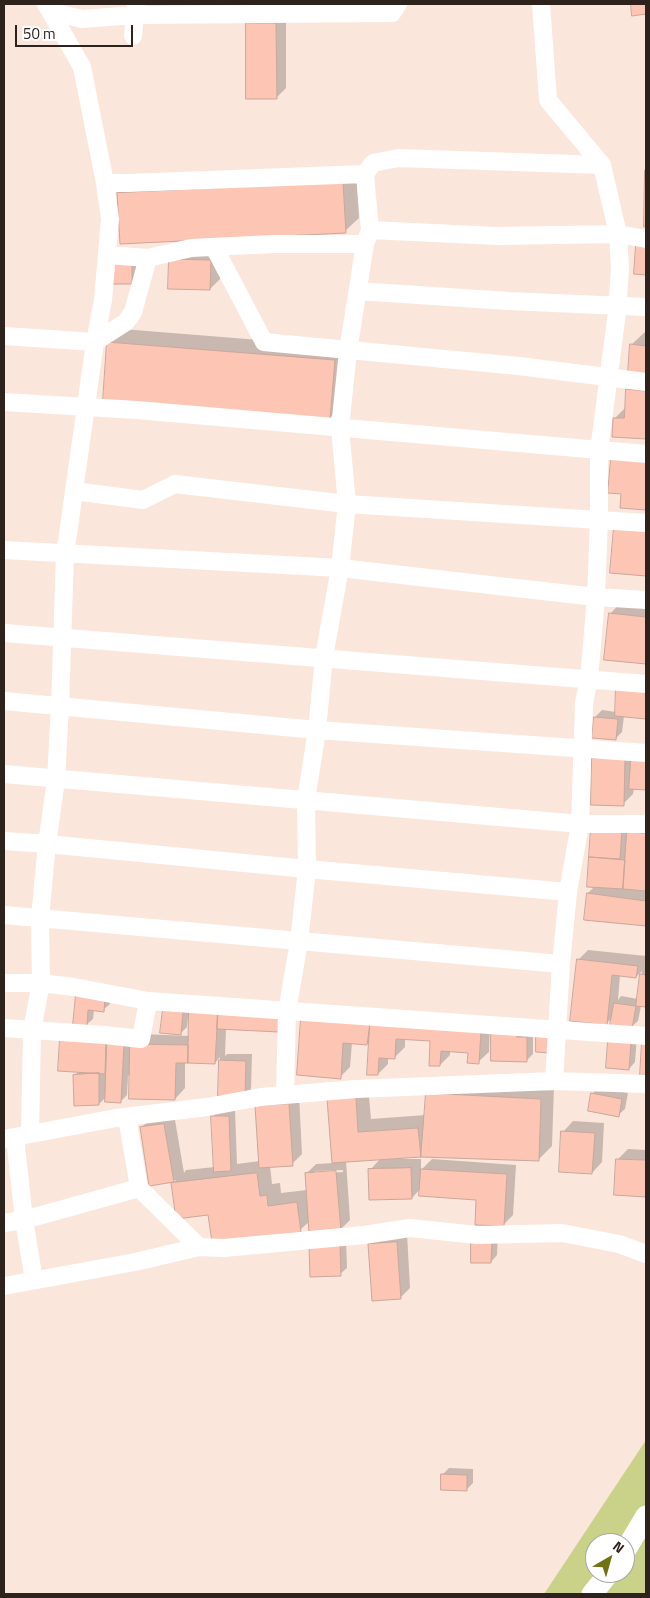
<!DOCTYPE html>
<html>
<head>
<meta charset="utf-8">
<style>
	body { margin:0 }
	#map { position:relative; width:650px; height:1598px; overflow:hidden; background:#fbe6dc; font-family:"Titillium Web",sans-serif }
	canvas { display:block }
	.frame { position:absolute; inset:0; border:5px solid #2e221c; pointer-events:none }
	.north { position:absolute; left:585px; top:1533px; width:50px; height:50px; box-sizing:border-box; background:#fff; border:1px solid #aba7a4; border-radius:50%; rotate:38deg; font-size:14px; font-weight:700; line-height:20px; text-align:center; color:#2e221c }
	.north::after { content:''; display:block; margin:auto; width:18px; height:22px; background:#707218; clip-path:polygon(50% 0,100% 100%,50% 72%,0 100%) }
	.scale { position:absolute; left:15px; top:25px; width:118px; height:22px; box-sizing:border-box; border:2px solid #2e221c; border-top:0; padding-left:6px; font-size:15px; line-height:18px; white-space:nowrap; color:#2e221c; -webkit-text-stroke:4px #fff; paint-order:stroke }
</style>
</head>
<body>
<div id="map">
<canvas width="650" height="1598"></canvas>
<div class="frame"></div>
<div class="north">N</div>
<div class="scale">50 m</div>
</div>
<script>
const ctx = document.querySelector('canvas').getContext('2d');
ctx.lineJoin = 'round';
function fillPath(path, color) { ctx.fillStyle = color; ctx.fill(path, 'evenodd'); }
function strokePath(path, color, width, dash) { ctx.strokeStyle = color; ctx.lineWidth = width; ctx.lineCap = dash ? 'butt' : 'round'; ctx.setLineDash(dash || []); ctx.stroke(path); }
fillPath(new Path2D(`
	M646,1440V1594H544ZM595,1543H625V1573H595Z`), '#cad28a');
fillPath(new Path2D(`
	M257,13H286V88L276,98L247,23Z
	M356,169L359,218L345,231L118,193L132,180Z
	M220,251V279L210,289L170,260Z
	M138,255V276L132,283H115Z
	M122,329L347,347L343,404L330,418L108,342Z
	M645,332H646V374L631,345Z
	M638,380H646V438L613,435L615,418L625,408L627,390Z
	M623,600L646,603V663L605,659L610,614Z
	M646,678V717L624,716L622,732L615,739L593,737L595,717L602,710L616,712Z
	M646,751V789L634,788L633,794L623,804L593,759Z
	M646,820V925L586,919L588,893L595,886H588L592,828Z
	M588,950L646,956V1006H641L638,1021L631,1027L612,1018L606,1024L578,960ZM642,971L638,999L621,996L618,1000L620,975L636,977Z
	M84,988L111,991L110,1004L103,1010H94L93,1019L86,1025Z
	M290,1004L226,1028L225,1056L227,1054H252L251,1089L244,1095H220V1057L215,1063L185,1062V1088L175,1099L128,1075L127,1095L120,1102L106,1097L99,1104L74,1076L79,1071L61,1039L141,1034L190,1036L191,1011Z
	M189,1006L187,1027L179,1035V1033L162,1031Z
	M303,1018L490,1021L489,1052L478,1062L469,1051L450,1050V1055L440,1065L431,1040L405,1039V1047L395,1057H388V1064L378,1074L370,1041L367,1044L352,1043L350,1067L340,1077Z
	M492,1031H533V1054L526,1061Z
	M637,1036L635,1062L629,1069L609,1041Z
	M368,1085L371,1119L426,1115L427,1093L554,1086L552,1146L539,1159L421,1155L398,1157V1159H421V1170L432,1159L516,1165L513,1215L503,1225L477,1199L421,1188L412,1198L370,1170L381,1158L346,1161L350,1220L340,1230L310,1221L300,1230L173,1184L176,1180L150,1184L141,1128L151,1118L174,1114L184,1173L186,1170L215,1167L213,1117L219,1110H235L237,1164L260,1161L257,1107L299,1095L302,1154L292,1164L270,1166L272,1184L280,1183L281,1193L307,1190L306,1174L316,1164L334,1163L328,1100ZM343,1170V1172L315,1174V1171Z
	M599,1087L628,1093L625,1109L618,1115L592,1094Z
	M573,1121L604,1123L602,1162L592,1173L563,1132Z
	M628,1149L646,1150V1196L616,1194L618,1159Z
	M407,1233L410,1288L400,1298L369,1244L380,1234Z
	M479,1235H498L497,1255L491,1262Z
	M346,1239L347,1268L340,1274L311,1276Z
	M449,1468L473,1469V1483L466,1490L442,1475Z`), '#0003');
const building = new Path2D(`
	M631,4H646V14L632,16Z
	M246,23H276L277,99H246Z
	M645,170H646V227H644Z
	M343,182L346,233L120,244L117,193Z
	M636,245L646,246V275L634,274Z
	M169,259L211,260L210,290L168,289Z
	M113,261H132V284H113Z
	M107,342L335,360L330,419L103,401Z
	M630,344L646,346V375L628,373Z
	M626,389L646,391V439L612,437L613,418H624Z
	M611,459L646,462V510L620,508L621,494L608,493Z
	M614,527L646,530V576L610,573Z
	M609,613L646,617V664L604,660Z
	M616,686L646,689V719L615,716Z
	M594,717L618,719L616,740L592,738Z
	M592,758L625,759L624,806L591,805Z
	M631,760L646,761V790L629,789Z
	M591,828L622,830L620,859L589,857Z
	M627,832L646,833V891L623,889Z
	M589,857L625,860L623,889L587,887Z
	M587,893L646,901V926L584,920Z
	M577,959L638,966L636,978L612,975L607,1025L570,1021Z
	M640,974L646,975V1007L636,1006Z
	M76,994L105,997L104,1012L88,1010L87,1027L73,1025Z
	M614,1003L636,1006L632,1029L610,1025Z
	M189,1009L218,1011L215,1064L188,1063Z
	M163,1010L183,1012L181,1035L160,1033Z
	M218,1011L280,1014L279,1032L217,1029Z
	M301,1018L370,1024L367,1045L343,1043L341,1079L297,1075Z
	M370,1024L481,1031L479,1064L467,1063L468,1053L441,1051L440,1066H429L430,1041L396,1039L395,1059L379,1058L378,1075H367Z
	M491,1030L515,1031L517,1037H527V1062L491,1061Z
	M536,1037H549V1053L536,1052Z
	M60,1038L106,1041L105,1074L58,1071Z
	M608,1041L631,1043L629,1070L606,1068Z
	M642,1041H646V1076H640Z
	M107,1044L124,1045L121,1103L105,1102Z
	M130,1044L188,1045V1063H176L175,1100L129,1099Z
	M219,1060L246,1061L245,1097L218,1096Z
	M99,1073V1105L74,1106L73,1075Z
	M426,1093L541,1099L539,1161L421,1157Z
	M591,1093L622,1099L619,1117L588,1111Z
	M356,1097L358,1132L418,1128L421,1157L332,1163L327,1099Z
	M289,1104L293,1166L259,1168L255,1106Z
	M211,1116H229L231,1171L214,1172Z
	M164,1124L174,1182L149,1186L140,1127Z
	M561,1131L595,1133L592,1174L559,1172Z
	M616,1159L646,1160V1197L614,1195Z
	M411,1168L412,1199L369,1200L368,1169Z
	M421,1169L507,1174L504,1226L475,1225L476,1200L419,1196Z
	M336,1171L341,1231L309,1233L305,1173Z
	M257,1173L260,1196L267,1195L268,1206L297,1202L301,1232L212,1242L208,1215L176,1219L171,1183Z
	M471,1241H492L491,1263H471Z
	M397,1242L401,1299L372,1301L368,1244Z
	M340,1245L341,1276L310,1277L309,1246Z
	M441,1474L467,1475V1491L441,1490Z`);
fillPath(building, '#fdc5b4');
strokePath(building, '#caa69b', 1);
strokePath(new Path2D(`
	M541,4L548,100L602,165L618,234L620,268L617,312L599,451V520L596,597L589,679L584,703L580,824L568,892L561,964L554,1081
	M52,5V12L82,19L135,15L392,13L398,4
	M133,36L136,4
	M105,183H128L365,174
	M370,230L497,236L618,234L646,239
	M214,247L264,342L519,366L646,382
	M107,255L148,258L191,248L273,244H365
	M358,291L508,301L646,307
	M4,336L95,342L126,322L133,312L148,258
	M4,402L137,410L646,454
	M74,491L143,500L175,484L347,504L646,523
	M4,550L340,568L596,597L646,600
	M4,633L646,684
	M4,701L317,730L646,753
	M4,774L580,824H646
	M4,841L47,844L307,869L568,892
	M4,915L561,964
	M4,983H41L74,987L148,1001L646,1036
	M4,1028L104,1035L141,1039L148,1001
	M285,1095L287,1011L299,942L307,869L306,800L317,730L324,657L340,568L347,504L340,428L348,351L365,244L370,230L365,174L373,163L398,158L602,165
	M127,1117L139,1188L199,1247
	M30,1134L32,1030L41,983L40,918L47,844L56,780L60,706L65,555L95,342L103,300L110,219L105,183L82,67L46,4
	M15,1137L24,1220L34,1280
	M4,1139L116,1118L207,1107L261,1097L356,1089L554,1081L646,1084
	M4,1223L24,1220L139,1188
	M4,1286L135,1262L199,1247L224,1248L364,1235L410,1228L477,1235L562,1233L619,1244L646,1254`), '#fff', 18);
strokePath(new Path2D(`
	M625,1551L646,1516
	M592,1594L609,1573`), '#fff', 21);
</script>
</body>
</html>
